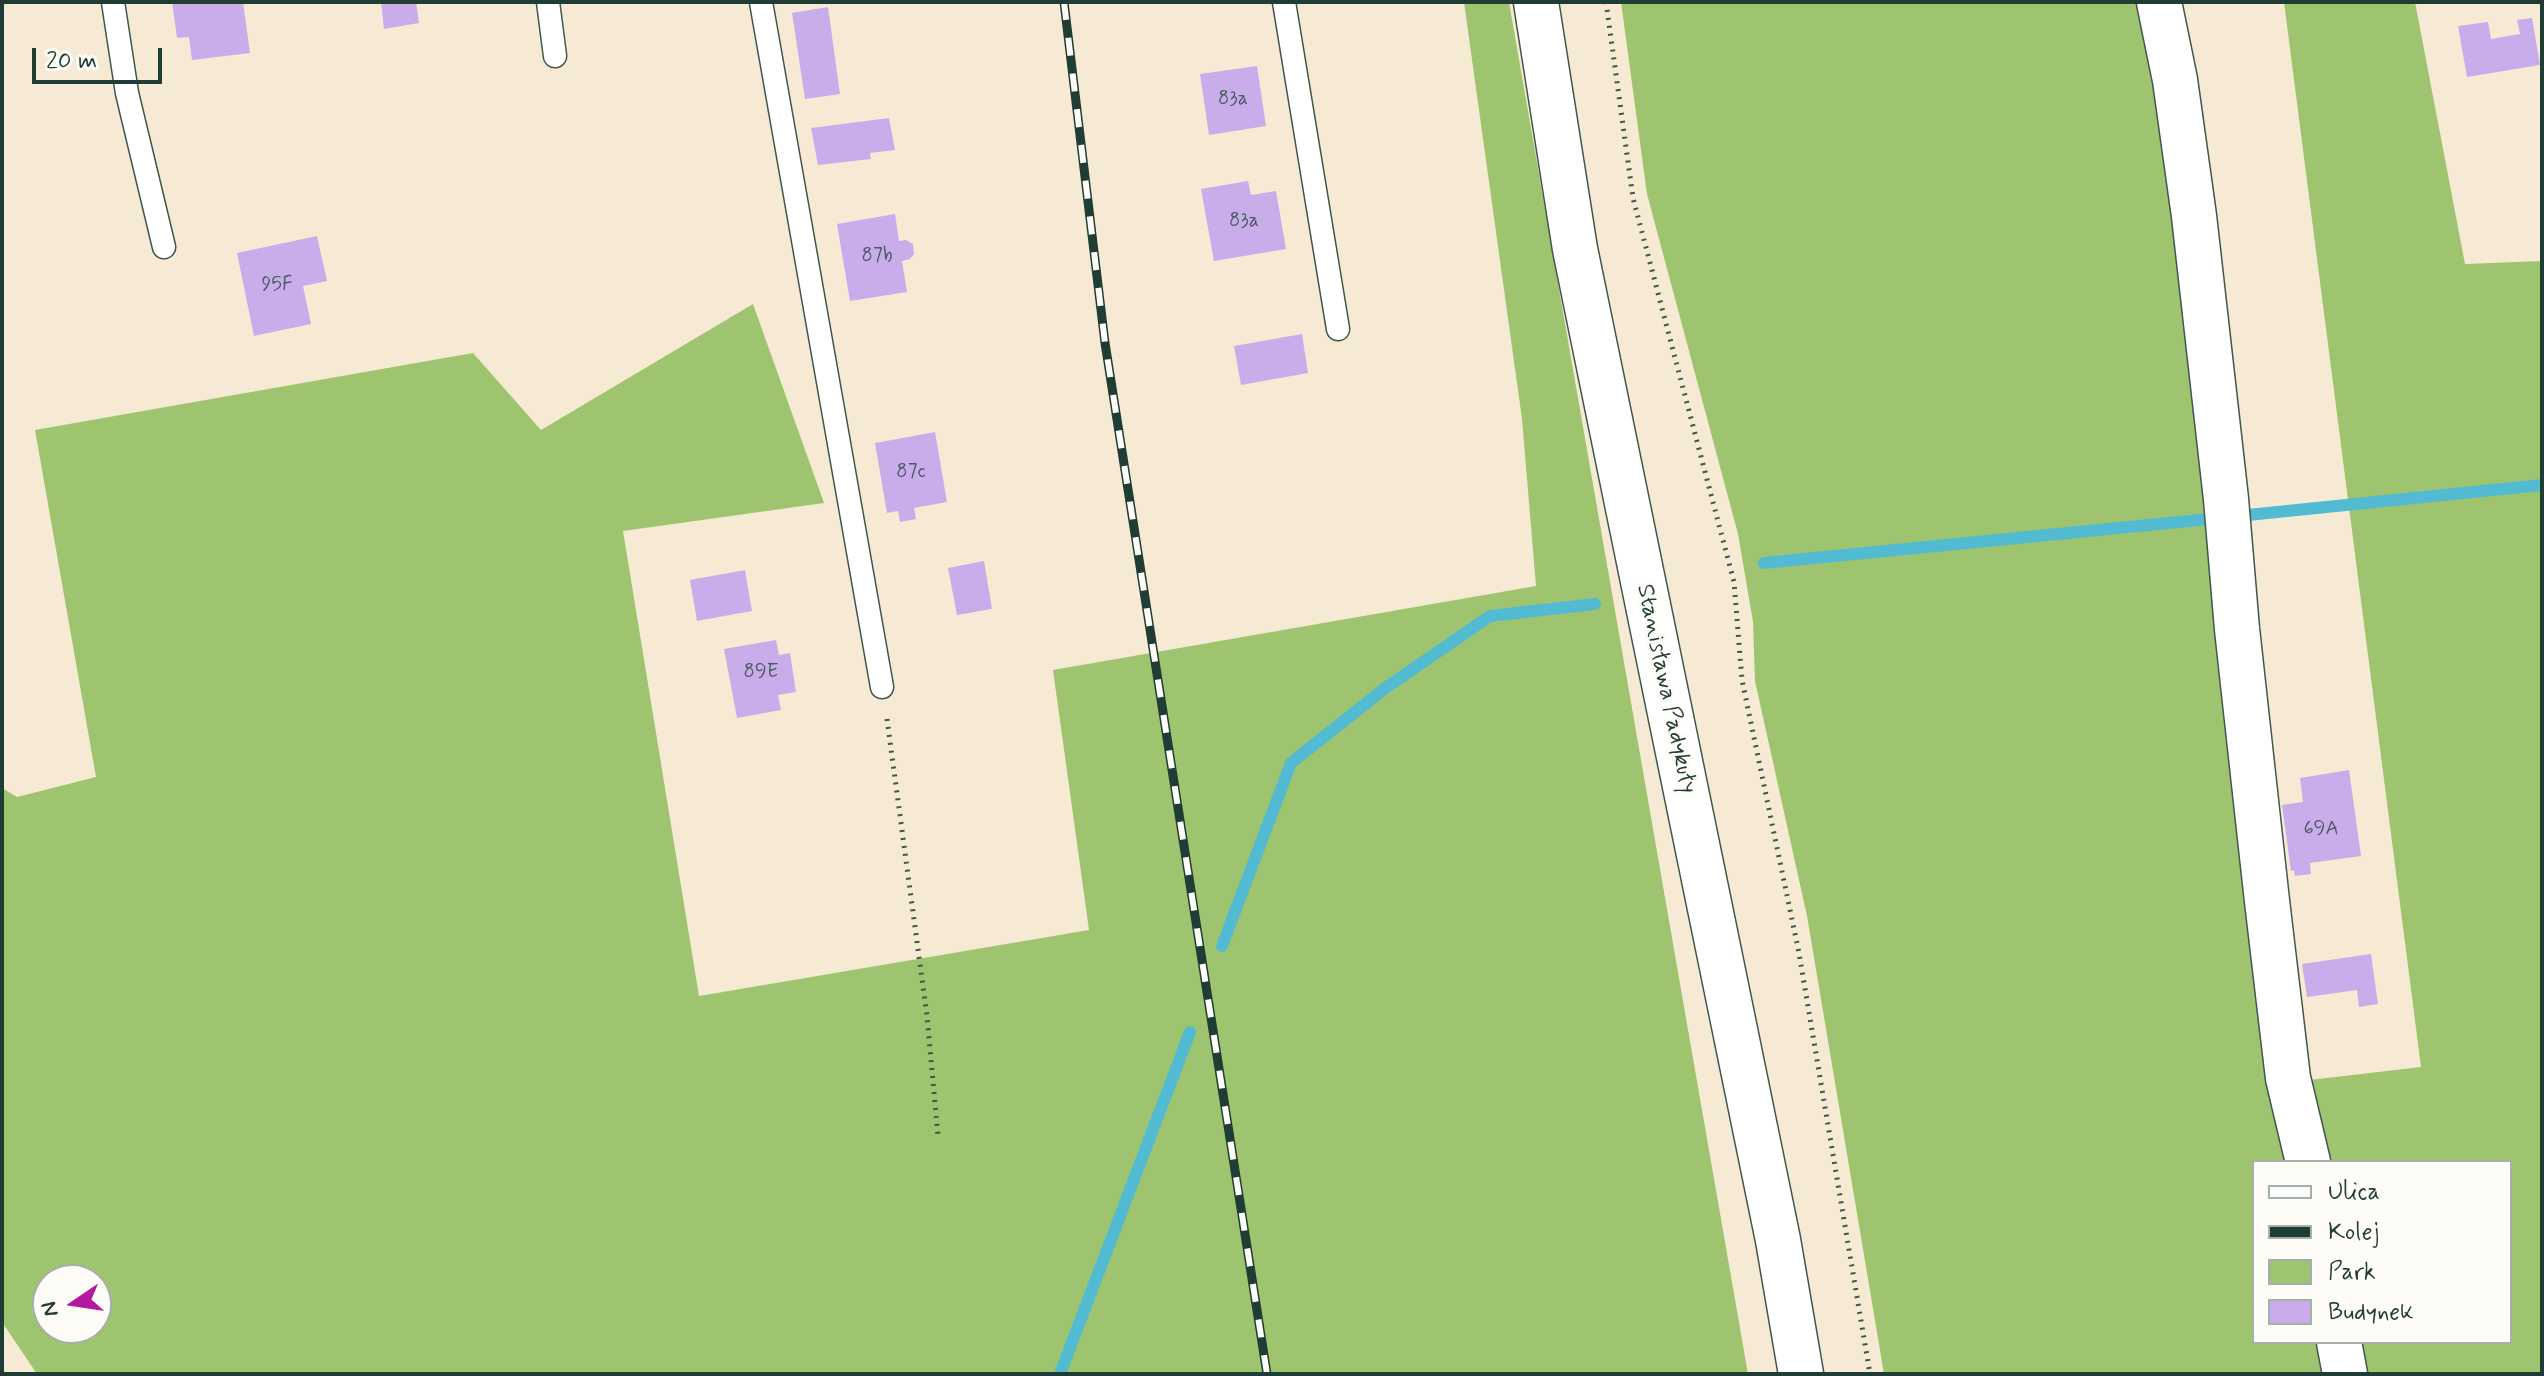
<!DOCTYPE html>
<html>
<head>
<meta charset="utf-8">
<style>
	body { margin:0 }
	#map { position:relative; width:2544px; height:1376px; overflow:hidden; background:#f6ead4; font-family:Mynerve,sans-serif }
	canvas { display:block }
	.frame { position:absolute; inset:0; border:4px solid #1f3d34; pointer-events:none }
	.legend { position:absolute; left:2252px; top:1160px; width:260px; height:184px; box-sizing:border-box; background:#fdfcf7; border:2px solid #a4b0a9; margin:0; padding:10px 14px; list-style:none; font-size:24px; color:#1f3d34 }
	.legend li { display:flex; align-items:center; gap:16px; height:40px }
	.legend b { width:40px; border:2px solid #a4b0a9 }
	.north { position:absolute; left:32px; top:1264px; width:80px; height:80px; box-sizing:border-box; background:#fdfcf7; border:2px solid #a4b0a9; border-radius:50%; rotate:257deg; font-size:22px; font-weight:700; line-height:32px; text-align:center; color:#1f3d34 }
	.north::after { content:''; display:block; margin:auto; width:28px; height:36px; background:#b5179e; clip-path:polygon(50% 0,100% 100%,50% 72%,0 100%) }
	.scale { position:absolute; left:32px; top:48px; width:130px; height:36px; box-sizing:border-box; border:4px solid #1f3d34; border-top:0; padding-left:10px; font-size:24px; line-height:28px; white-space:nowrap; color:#1f3d34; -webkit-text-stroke:6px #fdfcf7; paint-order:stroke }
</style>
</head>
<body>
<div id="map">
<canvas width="2544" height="1376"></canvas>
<div class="frame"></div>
<ul class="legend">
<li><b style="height:10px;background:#fff"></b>Ulica</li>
<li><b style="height:10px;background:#1f3d34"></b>Kolej</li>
<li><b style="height:22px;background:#9fc46f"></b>Park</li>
<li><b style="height:22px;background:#c9adeb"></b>Budynek</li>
</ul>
<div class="north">N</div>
<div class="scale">20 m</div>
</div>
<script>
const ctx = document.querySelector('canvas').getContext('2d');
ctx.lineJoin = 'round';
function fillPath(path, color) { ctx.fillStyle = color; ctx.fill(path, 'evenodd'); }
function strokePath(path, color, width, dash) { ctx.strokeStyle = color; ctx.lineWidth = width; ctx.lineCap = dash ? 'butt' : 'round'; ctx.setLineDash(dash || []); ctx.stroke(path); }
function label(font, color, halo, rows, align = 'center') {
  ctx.font = font + ' Mynerve,sans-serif'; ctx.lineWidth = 7; ctx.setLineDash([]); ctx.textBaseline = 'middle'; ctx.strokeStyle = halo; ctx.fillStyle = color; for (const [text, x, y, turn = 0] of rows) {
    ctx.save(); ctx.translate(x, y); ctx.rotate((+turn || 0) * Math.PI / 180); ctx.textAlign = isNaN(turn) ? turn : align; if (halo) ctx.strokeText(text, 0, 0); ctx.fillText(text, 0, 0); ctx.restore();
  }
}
fillPath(new Path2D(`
	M1464,2H1509L1748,1374H37L2,1322V788L17,797L96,777L35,430L473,353L541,430L753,304L824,503L623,531L699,996L1089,930L1053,670L1536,586L1522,419ZM96,1280V1328H48V1280Z
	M1621,2H2150L2288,1162H2254V1342H2323L2330,1374H1884L1807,916L1755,681L1753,622L1738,534L1647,194Z
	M2284,2H2415L2465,264L2542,261V1374H2355L2349,1342H2510V1162H2316L2301,1081L2421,1067Z`), '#9fc46f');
strokePath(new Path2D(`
	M2238,516L2542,485
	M1764,563L2209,519
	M1222,946L1291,763L1384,689L1490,616L1595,604
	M1060,1374L1190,1032`), '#53bbd1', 12);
fillPath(new Path2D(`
	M172,2H243L250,53L192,60L189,37L177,38Z
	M381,2H416L419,23L384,29Z
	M828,7L840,94L805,99L792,13Z
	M2532,18L2540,65L2467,77L2458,26L2488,22L2491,39L2520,34L2517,20Z
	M1257,66L1266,126L1209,135L1200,74Z
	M889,118L895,150L870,153L871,159L818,165L811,128Z
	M1248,181L1251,195L1276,191L1286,249L1214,261L1201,189Z
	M895,214L899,241L906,240L913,244L914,254L910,259L902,261L907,292L850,301L837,224Z
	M317,236L327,281L303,286L311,324L254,336L237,253Z
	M1302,334L1308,373L1241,385L1234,346Z
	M935,432L947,502L914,508L916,519L900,522L898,511L887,513L875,443Z
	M984,561L992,609L957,615L948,568Z
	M745,570L752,611L697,621L690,580Z
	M776,640L779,655L790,653L796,692L778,695L781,710L737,718L724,649Z
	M2349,770L2361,856L2310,863L2311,874L2295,876L2294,870L2291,871L2282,805L2303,802L2300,778Z
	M2371,954L2378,1004L2359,1007L2357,990L2307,997L2302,964Z`), '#c9adeb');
const service = new Path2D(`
	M113,2L127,93L164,247
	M548,2L555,56
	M761,2L882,687
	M1284,2L1338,329`);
const minor = new Path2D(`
	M2159,2L2175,80L2194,216L2226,499L2237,629L2267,901L2288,1078L2308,1162
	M2339,1342L2345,1374`);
const tertiary = new Path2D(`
	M1536,2L1575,249L1778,1240L1801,1374`);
strokePath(service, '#3f574c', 25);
strokePath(minor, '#3f574c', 47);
strokePath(tertiary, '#3f574c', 47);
strokePath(new Path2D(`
	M1606,2L1633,198L1734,582L1742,680L1799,953L1870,1374
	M887,719L927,1016L938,1136`), '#3f574c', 5, [2, 6]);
strokePath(service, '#fff', 22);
strokePath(minor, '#fff', 44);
strokePath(tertiary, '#fff', 44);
const rail = new Path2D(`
	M1064,2L1105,343L1267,1374`);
strokePath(rail, '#1f3d34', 9);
strokePath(rail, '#fdfcf7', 6, [18]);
label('20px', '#4a5962', null, [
	["83a",1233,100],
	["83a",1244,222],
	["87b",877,257],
	["95F",277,286],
	["87c",911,473],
	["89E",761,673],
	["69A",2321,830]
]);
label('24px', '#1f3d34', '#fdfcf7', [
	["Stanisława Padykuły",1665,689,78]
]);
</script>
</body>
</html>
